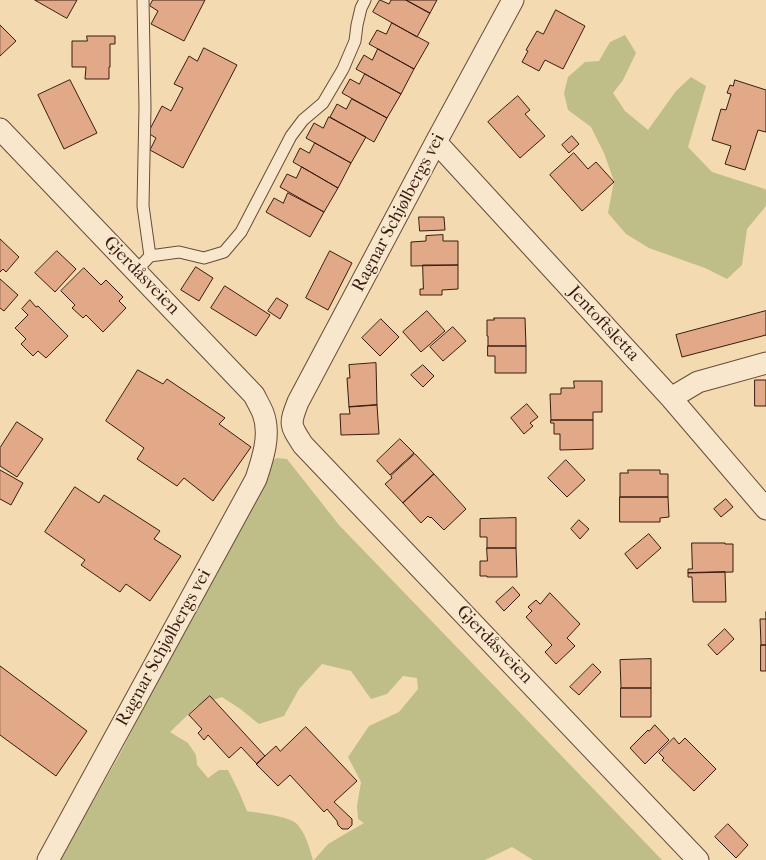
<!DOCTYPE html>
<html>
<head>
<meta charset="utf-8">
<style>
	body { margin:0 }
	canvas { display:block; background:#f4dab0 }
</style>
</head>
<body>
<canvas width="766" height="860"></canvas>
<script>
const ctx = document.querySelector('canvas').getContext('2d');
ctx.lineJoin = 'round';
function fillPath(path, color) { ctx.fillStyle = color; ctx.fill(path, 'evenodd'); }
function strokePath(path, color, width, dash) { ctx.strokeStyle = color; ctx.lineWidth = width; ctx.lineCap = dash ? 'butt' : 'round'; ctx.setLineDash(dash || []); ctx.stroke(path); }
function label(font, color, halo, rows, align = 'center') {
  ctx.font = font + ' "IM FELL French Canon",serif'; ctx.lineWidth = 4; ctx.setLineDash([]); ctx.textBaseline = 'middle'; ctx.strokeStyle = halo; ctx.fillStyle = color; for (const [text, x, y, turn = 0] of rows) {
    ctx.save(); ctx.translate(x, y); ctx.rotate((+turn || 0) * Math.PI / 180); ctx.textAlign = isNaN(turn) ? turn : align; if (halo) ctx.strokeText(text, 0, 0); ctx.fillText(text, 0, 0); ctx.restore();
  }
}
fillPath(new Path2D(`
	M625,35L636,53L623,80L613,93L625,111L648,130L676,91L691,77L706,86L688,147L712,172L765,189L766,190V206L747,229L742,265L727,279L705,268L649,248L626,234L608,213L614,181L604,153L591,127L568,110L564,93L568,77L585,62L599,61L610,42Z
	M277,458L287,459L339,525L662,860H533L512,847L485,860H314L328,844L364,823L358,819L357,806L361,782L348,757L369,726L399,712L418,689L417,678L403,676L387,694L371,699L351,671L322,664L299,689L284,716L259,724L239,708L222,697L197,706L170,732L188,743L196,755L197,765L208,778L219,770H228L239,792L247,811C258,813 289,816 297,824C306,834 309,847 313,860H60L121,752L269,462Z`), '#bfbe88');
const building = new Path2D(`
	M35,0H77L67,18Z
	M153,0H205L184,41L151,24L158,11L150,6Z
	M380,0L389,4L391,0H406L430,13L417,37L373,12Z
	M406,0H437L430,13Z
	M556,10L585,26L563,69L545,60L539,71L522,62L528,51L526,50L537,31L543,34Z
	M392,23L429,43L414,69L369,44L377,30L386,34Z
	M0,25L16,41L0,56Z
	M87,36H115V44H110V67H109V79H85L86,67H72V41H87Z
	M204,48L237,65L183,168L150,150L156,138L148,133L162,106L171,111L183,88L174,84L189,56L197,61Z
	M378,49L414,69L401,94L356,69L364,55L372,60Z
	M365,74L401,94L387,118L342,93L350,79L359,84Z
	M70,80L97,133L64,149L38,95Z
	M735,80L766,90V132L758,130L745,170L725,164L731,146L712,140L721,109L726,110L731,94L727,93L730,85L733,86Z
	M518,96L530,110L525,114L545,136L520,158L488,122Z
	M352,99L387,118L374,142L330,117L337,104L346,109Z
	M329,117L366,137L351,163L306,138L314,123L323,128Z
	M572,136L579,144L569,153L562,145Z
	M315,143L351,163L338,188L293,162L300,148L309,153Z
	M574,153L588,169L596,162L614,182L582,211L550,175Z
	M302,167L338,188L324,212L280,187L287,174L296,178Z
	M288,193L324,212L310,237L266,212L274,198L283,203Z
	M419,217H444L445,230L420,231Z
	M443,235V241H458V265L411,266V242L426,241V236Z
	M0,239L19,257L6,272L3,269L0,272Z
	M57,251L76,269L55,292L35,273Z
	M330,251L352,263L328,310L306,298Z
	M423,265H458V289L442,290V295H420V289H423Z
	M196,267L213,278L199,301L181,290Z
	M84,268L101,285L106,280L123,297L119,301L126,308L103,332L86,315L83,318L72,308L75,305L61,291Z
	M0,279L18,295L4,311L0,308Z
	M225,286L270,315L256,336L211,308Z
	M277,298L288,305L280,319L268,311Z
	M30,300L36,307L38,306L68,336L46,358L38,351L33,356L21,344L26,339L15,328L28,315L22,309Z
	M427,311L445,331L421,352L403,332Z
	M766,311V335L682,357L676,335Z
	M494,318H525L526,346H488V336H487V320H494Z
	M381,319L399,337L380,356L362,338Z
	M453,327L466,341L443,361L430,347Z
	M488,346H526V373H495V356H488Z
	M376,363L377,405L349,407L347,378H350L349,365Z
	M423,365L434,376L423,387L411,375Z
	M138,370L163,384L167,379L225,418L219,424L251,447L213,501L184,478L177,486L137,459L144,448L106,421Z
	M755,380H766V406H755Z
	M574,381H602V412H593V420H551L550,394H561V388H574Z
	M527,404L538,417L530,423L533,426L524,434L511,418Z
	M377,405L379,434L341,435L340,414H350L349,407Z
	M551,420H593V449L560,450V434H554V423H551Z
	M17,422L43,439L17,477L0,466V448Z
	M400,439L414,453L390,475L377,461Z
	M415,454L434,474L403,503L385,484L392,478L391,476Z
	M566,460L585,480L567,497L548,478Z
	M0,470L23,483L11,505L0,499Z
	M628,470H660V474H668V497H620V473H628Z
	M434,474L466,509L444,530L431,517L430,518L428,516L421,523L403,503Z
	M75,487L99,503L104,495L160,531L154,539L181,556L150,601L126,584L120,592L81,565L85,560L45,532Z
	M620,497H668L669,517L660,518V522H620Z
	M726,499L733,507L721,517L714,509Z
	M516,518V548H487V537H480V519Z
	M579,520L589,529L580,539L571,529Z
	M649,534L661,548L637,569L625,554Z
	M692,543H725V544H733V572L688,573V569H692Z
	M487,548H516L517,577H487V576H480V561H487Z
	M725,572L726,602H693L692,577H688V573Z
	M513,587L520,595L504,611L496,602Z
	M550,593L580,624L567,638L575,646L556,664L545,652L552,645L526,617L532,611L528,607L536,600L540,604Z
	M766,612V645H761L760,619H766Z
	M725,629L734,639L717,655L708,645Z
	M761,645H766V671H761Z
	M651,659V688H621L620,660Z
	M593,664L601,672L579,695L570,687Z
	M0,666L87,731L56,776L0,735Z
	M621,688H651V717H621Z
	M210,696L265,756L257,764L241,747L229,758L208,735L204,740L198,733L202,729L189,715Z
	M655,725L669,740L645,764L630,748L648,730L649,731Z
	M306,727L357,781L334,802L352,819V825L348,829H342L338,825L337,821L327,809L324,812L290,775L278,786L256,764L276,746L280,751Z
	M674,738L679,744L685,738L716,769L694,791L662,760L664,758L659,753Z
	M728,824L748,845L736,858L715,837Z`);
fillPath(building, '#e2a988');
strokePath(building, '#381c12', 1);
const service = new Path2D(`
	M143,0L145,107L143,206L150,256
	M136,271L150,256L179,252L204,258L224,252L241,232L291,136L303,120L323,103L343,69L355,41L357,25L361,8L365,0`);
const minor = new Path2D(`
	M513,0L436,142L298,402C289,425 290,425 303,445L698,860
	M0,129L254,395C257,401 260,406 263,413C271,434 263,458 256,479L48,860
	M436,142L671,398L766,509
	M671,398L698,382L766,363`);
strokePath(service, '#674c3a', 13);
strokePath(minor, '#674c3a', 23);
strokePath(service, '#f8e7cc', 11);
strokePath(minor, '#f8e7cc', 21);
label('18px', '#381c12', '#f8e7cc', [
	["Ragnar Schjølbergs vei",399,213,-62],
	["Gjerdåsveien",141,276,46],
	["Jentoftsletta",603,324,47],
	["Gjerdåsveien",494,645,46],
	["Ragnar Schjølbergs vei",164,648,-61]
]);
</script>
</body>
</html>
